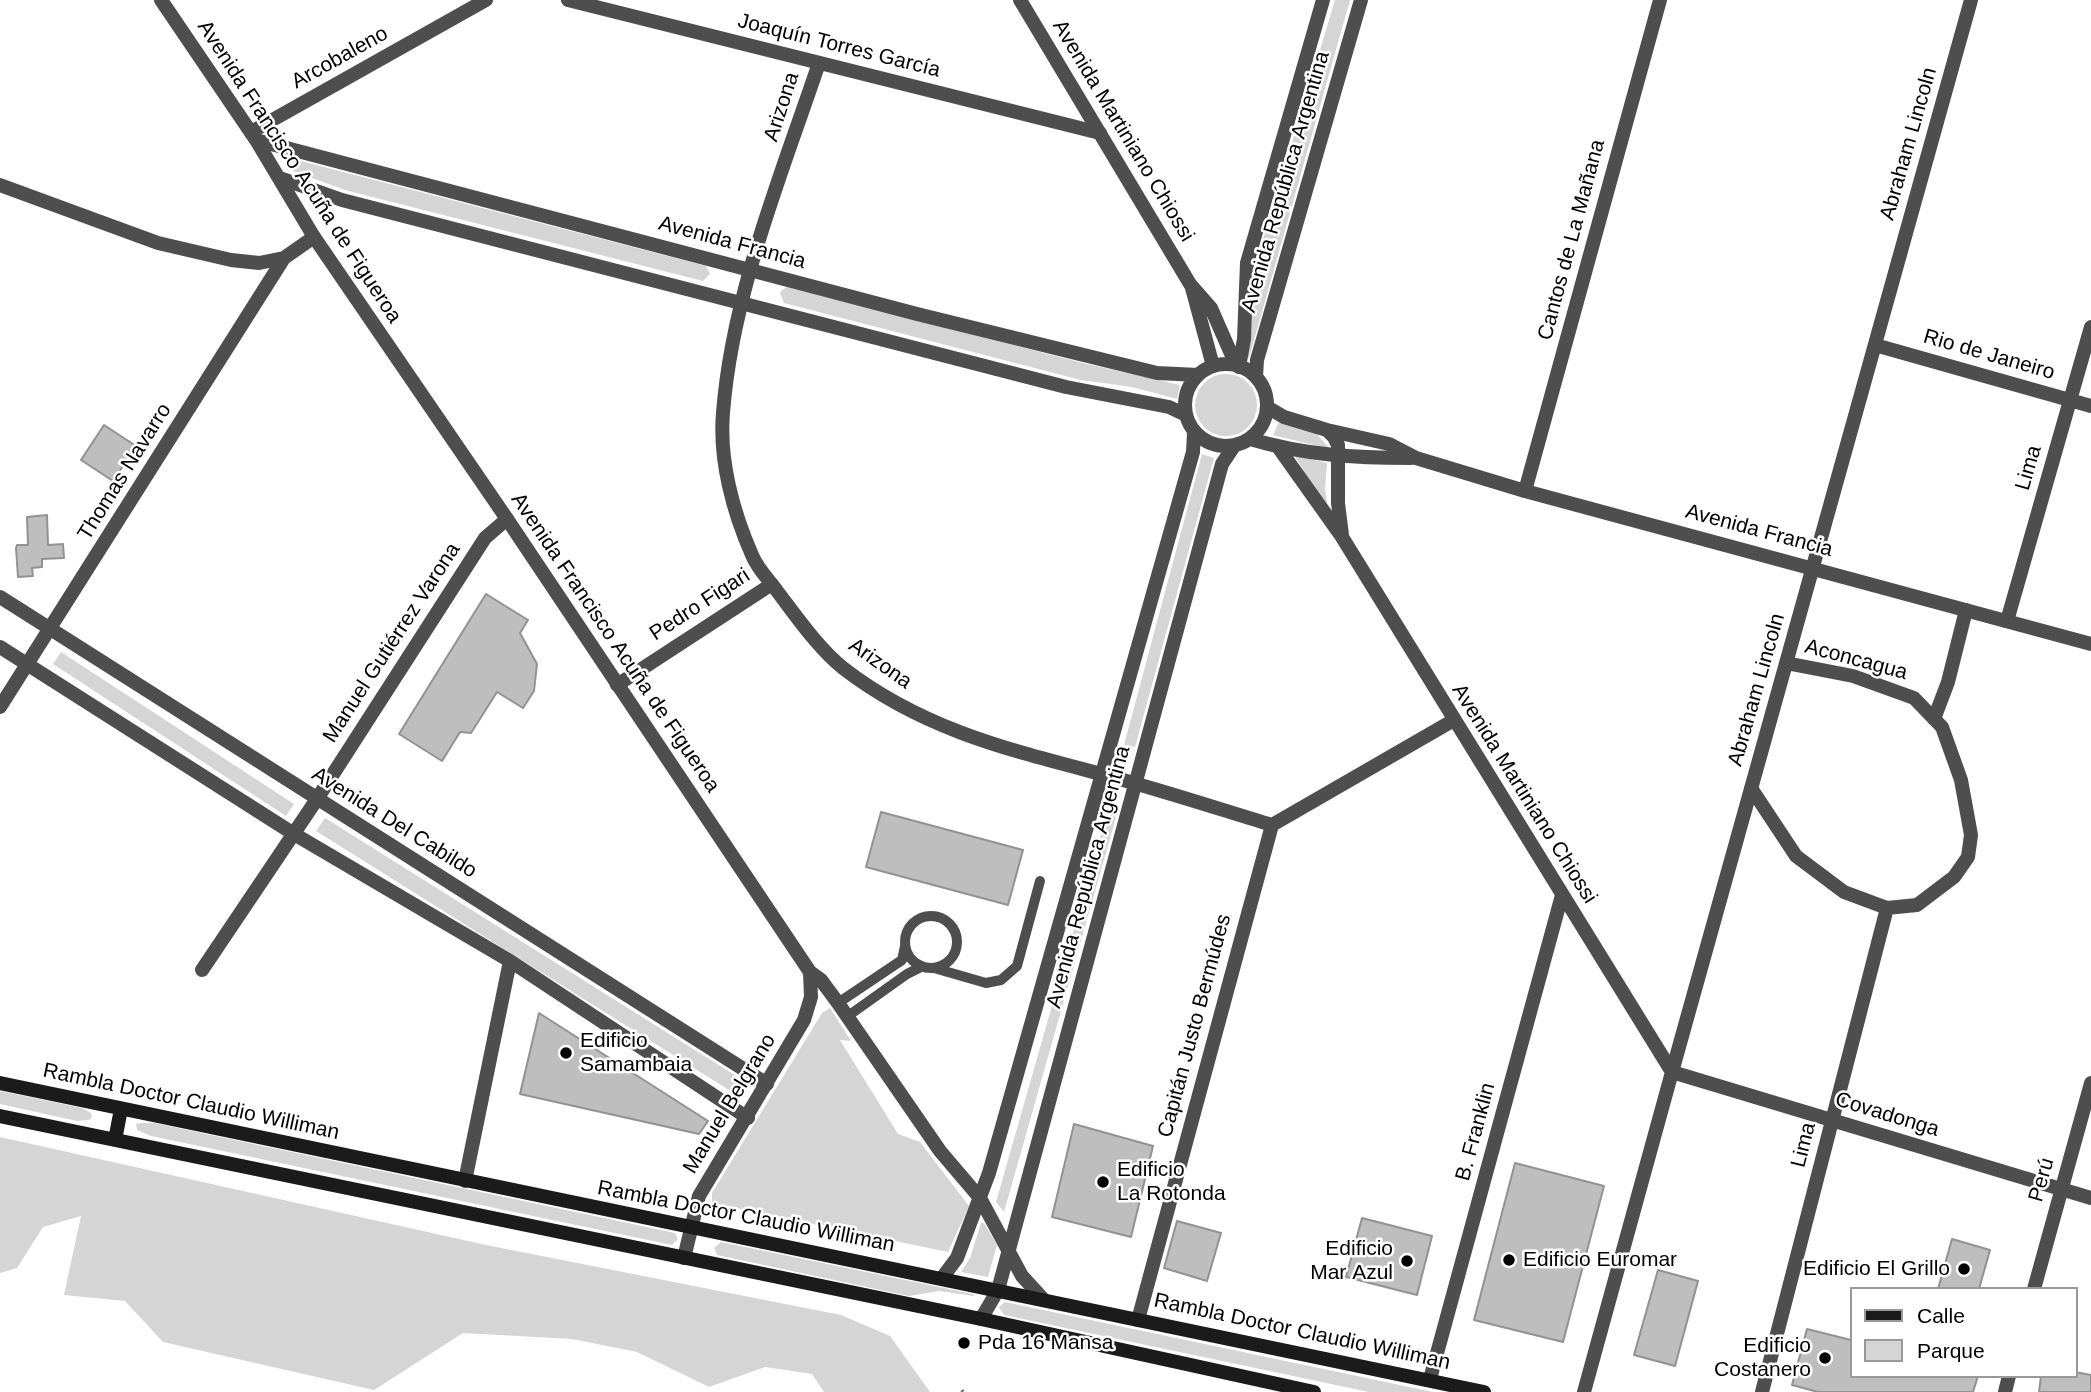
<!DOCTYPE html>
<html>
<head>
<meta charset="utf-8">
<style>
	body { margin:0 }
	#map { position:relative; width:2091px; height:1392px; overflow:hidden; background:#fff; font-family:Arial,sans-serif }
	canvas { display:block }
	.legend { position:absolute; left:1850px; top:1287px; width:228px; height:91px; box-sizing:border-box; background:#fff; border:2px solid #999; margin:0; padding:9px 12px; list-style:none; font-size:21px; color:#000 }
	.legend li { display:flex; align-items:center; gap:14px; height:35px }
	.legend b { width:35px; border:2px solid #999 }
</style>
</head>
<body>
<div id="map">
<canvas width="2091" height="1392"></canvas>
<ul class="legend">
<li><b style="height:9px;background:#1b1b1b"></b>Calle</li>
<li><b style="height:19px;background:#d5d5d5"></b>Parque</li>
</ul>
</div>
<script>
const ctx = document.querySelector('canvas').getContext('2d');
ctx.lineJoin = 'round';
function fillPath(path, color) { ctx.fillStyle = color; ctx.fill(path, 'evenodd'); }
function strokePath(path, color, width, dash) { ctx.strokeStyle = color; ctx.lineWidth = width; ctx.lineCap = dash ? 'butt' : 'round'; ctx.setLineDash(dash || []); ctx.stroke(path); }
function label(font, color, halo, rows, align = 'center') {
  ctx.font = font + ' Arial,sans-serif'; ctx.lineWidth = 5; ctx.setLineDash([]); ctx.textBaseline = 'middle'; ctx.strokeStyle = halo; ctx.fillStyle = color; for (const [text, x, y, turn = 0] of rows) {
    ctx.save(); ctx.translate(x, y); ctx.rotate((+turn || 0) * Math.PI / 180); ctx.textAlign = isNaN(turn) ? turn : align; if (halo) ctx.strokeText(text, 0, 0); ctx.fillText(text, 0, 0); ctx.restore();
  }
}
fillPath(new Path2D(`
	M1335,0H1350L1249,358L1246,357L1251,336L1256,263Z
	M297,160L706,266L710,274L703,281L345,190L293,171L290,166L292,161Z
	M787,287L1083,363L1180,385L1177,399L1132,387L1081,380L784,303L780,293L782,290Z
	M1195 405a31 31 0 1 1 62 0a31 31 0 1 1-62 0Z
	M1279,422L1316,433L1330,449L1273,435Z
	M1202,454L1214,458L1135,747L1124,745Z
	M1294,455L1327,463L1325,489L1328,510Z
	M61,652L294,804L286,816L53,664Z
	M1107,813L1116,817L1004,1212L996,1202Z
	M325,818L749,1084L740,1097L316,831Z
	M830,1008L851,1041L840,1040L898,1134L920,1142L969,1206L948,1252L712,1203V1193L822,1013Z
	M0,1091L82,1108L91,1113L92,1117L89,1120L77,1121L0,1104Z
	M141,1123H154L675,1233L678,1239L672,1245L151,1136L137,1130L136,1124Z
	M0,1137L486,1245L841,1315L890,1336L930,1392H824L812,1374L765,1367L709,1387L637,1352L572,1339L463,1333L374,1390L163,1342L125,1301L64,1295L81,1216L43,1227L17,1268L0,1273Z
	M981,1223H984L997,1245L988,1277L961,1272L970,1258Z
	M721,1242L973,1294L974,1296L939,1291L909,1296L717,1255L714,1248Z
	M1005,1302L1433,1392H1369L1004,1315L999,1307Z`), '#d5d5d5');
const building = new Path2D(`
	M104,425L136,446L113,481L81,460Z
	M47,515L48,545L63,544L64,558L42,559V567L32,568L33,576L18,577L16,548L17,545H28L27,517Z
	M486,594L528,620L520,633L537,664L534,691L523,708L497,692L471,733L460,732L442,761L399,734Z
	M881,812L1023,850L1008,905L866,867Z
	M539,1013L708,1121L699,1134L520,1094Z
	M1074,1124L1153,1146L1131,1237L1052,1217Z
	M1515,1163L1604,1186L1563,1342L1474,1320Z
	M1362,1218L1432,1236L1417,1295L1346,1277Z
	M1177,1221L1221,1233L1207,1281L1164,1268Z
	M1952,1239L1990,1250L1979,1289H1938Z
	M1658,1270L1698,1281L1675,1366L1634,1355Z
	M1807,1329L1851,1340V1376H1978L1973,1392H1818L1792,1385Z
	M2075,1372L2091,1375V1392H2039L2041,1376H2075Z`);
fillPath(building, '#bebebe');
strokePath(building, '#929292', 2);
strokePath(new Path2D(`
	M962,1390L963,1392`), '#707070', 3.5, [2, 3.5]);
strokePath(new Path2D(`
	M905 942a26 26 0 1 1 52 0a26 26 0 1 1-52 0Z
	M934,968L986,983L1001,980L1017,966L1040,881
	M838,1003L902,960L905,946
	M848,1016L907,974L921,967`), '#4e4e4e', 10);
strokePath(new Path2D(`
	M568,0L1100,133
	M1971,0L1672,1072L2091,1198
	M819,63C781,176 732,294 723,413C719,460 733,512 752,555C757,568 769,580 777,591C796,616 819,649 843,668C923,730 1010,750 1105,775C1161,790 1216,808 1272,825L1454,720
	M251,132L486,0
	M0,185L158,243L231,260L259,263L284,258L314,237
	M1875,345L2091,406
	M1525,491L1660,0
	M0,597L767,1084
	M2007,621L2091,327
	M0,647L294,834L510,961L748,1118
	M617,685L772,584
	M0,707L284,258
	M1934,719L1948,682L1966,610
	M1751,788L1796,856L1844,892L1887,908L1917,905L1954,877L1968,857L1971,835L1961,780L1942,727L1914,698L1853,676L1786,663
	M202,970L317,799L485,538L507,519
	M465,1181L510,961
	M2034,1289L2091,1083
	M1138,1320L1272,825
	M1430,1379L1562,895
	M1762,1392L1887,908
	M2005,1392L2009,1376`), '#4e4e4e', 14);
strokePath(new Path2D(`
	M161,0L256,140L314,237L507,519L810,972L821,980L838,1003L940,1151L980,1198L1022,1276L1043,1299
	M1020,0L1190,284L1211,308L1236,365
	M256,140L917,314L1157,373L1198,375
	M280,178L342,200L1066,387L1169,407L1186,415
	M1192,288L1213,366
	M1185 405a41 41 0 1 1 82 0a41 41 0 1 1-82 0Z
	M1239,367L1244,339L1247,263L1323,0
	M1256,377L1257,360L1361,0
	M1267,407L1284,417L1327,430L1389,444L1416,458L1525,491L2091,644
	M1327,430L1334,437L1338,445V503L1342,535
	M1250,439C1304,455 1355,458 1411,458
	M1278,447L1342,537L1672,1072L1584,1392
	M684,1258L699,1196L804,1020L811,997L810,972
	M942,1278L957,1258L989,1173L1193,452L1194,432
	M981,1319L998,1290L1222,464L1234,446`), '#4e4e4e', 14);
strokePath(new Path2D(`
	M0,1083L1484,1392
	M0,1116L981,1319L1314,1392
	M115,1140L121,1109`), '#1b1b1b', 14);
for (const [x, y, r, color] of [
	[566,1053,7,"#000"],
	[1103,1182,7,"#000"],
	[1509,1260,7,"#000"],
	[1407,1261,7,"#000"],
	[1964,1269,7,"#000"],
	[964,1343,7,"#000"],
	[1825,1358,7,"#000"]
]) { const dot = new Path2D(); dot.arc(x, y, r, 0, 2 * Math.PI); ctx.fillStyle = color; ctx.fill(dot); strokePath(dot, '#fff', 2.5); }
label('21px', '#000', '#fff', [
	["Joaquín Torres García",839,46,14],
	["Arcobaleno",340,58,-29],
	["Arizona",782,107,-72],
	["Avenida Martiniano Chiossi",1123,131,59],
	["Abraham Lincoln",1909,144,-74],
	["Avenida Francisco Acuña de Figueroa",299,172,57],
	["Avenida República Argentina",1286,182,-74],
	["Cantos de La Mañana",1572,240,-75],
	["Avenida Francia",732,243,15],
	["Rio de Janeiro",1989,355,16],
	["Lima",2029,468,-74],
	["Thomas Navarro",125,472,-58],
	["Avenida Francia",1759,531,15],
	["Pedro Figari",700,605,-33],
	["Manuel Gutiérrez Varona",392,643,-57],
	["Avenida Francisco Acuña de Figueroa",615,643,56],
	["Aconcagua",1856,660,15],
	["Arizona",880,664,35],
	["Abraham Lincoln",1757,690,-74],
	["Avenida Martiniano Chiossi",1524,794,58],
	["Avenida Del Cabildo",394,823,32],
	["Avenida República Argentina",1089,877,-75],
	["Capitán Justo Bermúdes",1195,1026,-75],
	["Rambla Doctor Claudio Williman",191,1102,12],
	["Manuel Belgrano",730,1104,-59],
	["Covadonga",1887,1115,17],
	["B. Franklin",1476,1132,-75],
	["Lima",1804,1145,-76],
	["Perú",2042,1180,-74],
	["Rambla Doctor Claudio Williman",746,1217,11],
	["Rambla Doctor Claudio Williman",1302,1332,12]
]);
label('21px', '#000', '#fff', [
	["Edificio",580,1041],
	["Samambaia",580,1065],
	["Edificio",1117,1170],
	["La Rotonda",1117,1194],
	["Edificio",1393,1249,"right"],
	["Mar Azul",1393,1273,"right"],
	["Edificio Euromar",1523,1260],
	["Edificio El Grillo",1950,1269,"right"],
	["Pda 16 Mansa",978,1343],
	["Edificio",1811,1346,"right"],
	["Costanero",1811,1370,"right"]
], 'left');
</script>
</body>
</html>
